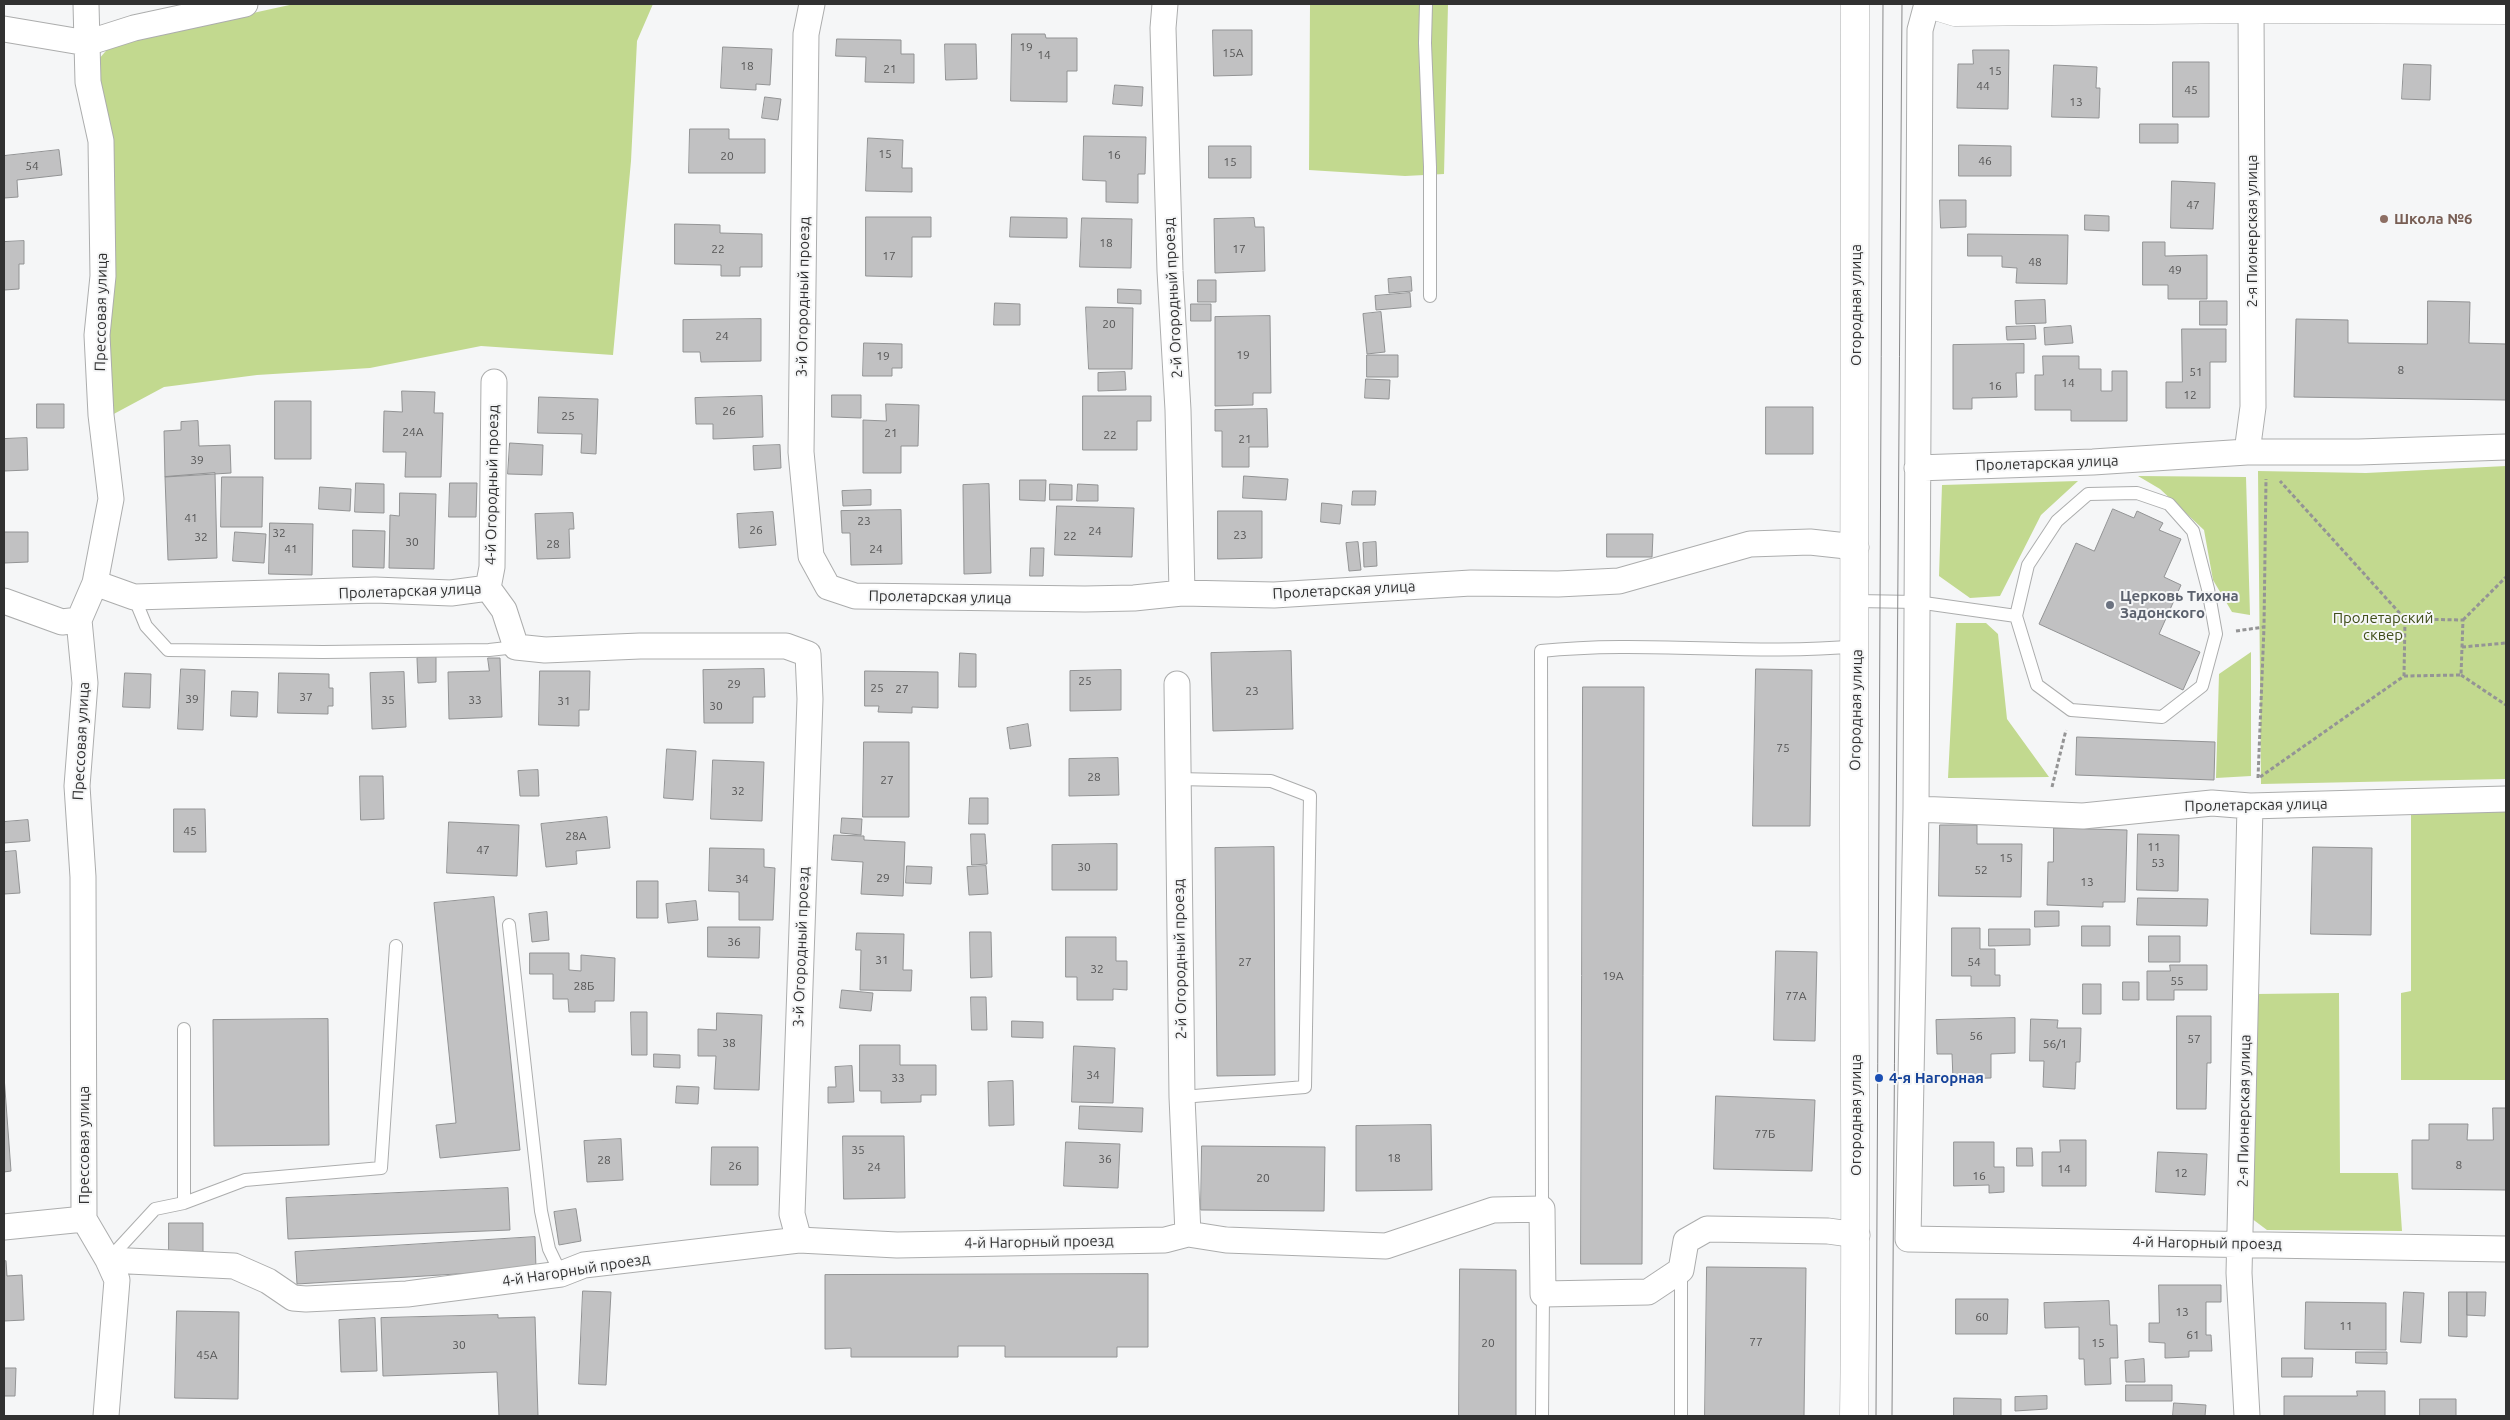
<!DOCTYPE html>
<html>
<head>
<meta charset="utf-8">
<style>
	body { margin:0 }
	#map { position:relative; width:2510px; height:1420px; overflow:hidden; background:#f5f6f7; font-family:Ubuntu,sans-serif }
	canvas { display:block }
	.frame { position:absolute; inset:0; border:5px solid #313131; pointer-events:none }
</style>
</head>
<body>
<div id="map">
<canvas width="2510" height="1420"></canvas>
<div class="frame"></div>
</div>
<script>
const ctx = document.querySelector('canvas').getContext('2d');
ctx.lineJoin = 'round';
function fillPath(path, color) { ctx.fillStyle = color; ctx.fill(path, 'evenodd'); }
function strokePath(path, color, width, dash) { ctx.strokeStyle = color; ctx.lineWidth = width; ctx.lineCap = dash ? 'butt' : 'round'; ctx.setLineDash(dash || []); ctx.stroke(path); }
function label(font, color, halo, rows, align = 'center') {
  ctx.font = font + ' Ubuntu,sans-serif'; ctx.lineWidth = 4; ctx.setLineDash([]); ctx.textBaseline = 'middle'; ctx.strokeStyle = halo; ctx.fillStyle = color; for (const [text, x, y, turn = 0] of rows) {
    ctx.save(); ctx.translate(x, y); ctx.rotate((+turn || 0) * Math.PI / 180); ctx.textAlign = isNaN(turn) ? turn : align; if (halo) ctx.strokeText(text, 0, 0); ctx.fillText(text, 0, 0); ctx.restore();
  }
}
fillPath(new Path2D(`
	M294,4H653L637,41L631,161L613,355L481,346L370,368L257,375L164,387L110,416L106,337L113,276L114,140L95,85L98,60L112,44Z
	M1310,4H1448L1444,174L1405,176L1309,170Z
	M2506,466V779L2261,784L2258,471L2366,473Z
	M2138,476L2246,477L2250,615L2232,612L2213,580L2204,530L2160,489Z
	M2078,481L2041,515L2000,596L1970,598L1939,576L1942,485Z
	M1956,623H1986L1998,634L2007,719L2049,777L1948,778Z
	M2251,652V776L2216,778L2219,674Z
	M2411,812H2506V1080H2401V993L2411,991Z
	M2339,993L2340,1173H2398L2402,1231L2267,1230L2251,1218L2256,994Z`), '#c2d98f');
const building = new Path2D(`
	M1213,30H1252V75L1214,76Z
	M1012,34H1045L1046,38H1077V71H1067V102L1011,101Z
	M837,39L901,40V54H914V83L865,82L866,57L836,56Z
	M945,44H976L977,79L946,80Z
	M723,47L772,49L770,85L756,84V90L721,88Z
	M1973,50H2009L2008,109L1957,108L1958,64H1973Z
	M2173,62H2209V117H2173Z
	M2404,64L2431,65L2430,100L2402,99Z
	M2054,65L2097,67L2096,88H2100L2099,118L2052,117Z
	M1115,85L1143,87L1142,106L1113,104Z
	M765,97L781,99L778,120L762,118Z
	M2140,124H2178V143H2140Z
	M690,129H729V139H765V173H689Z
	M1084,136L1146,137L1145,174H1138V203L1106,202V181L1083,180Z
	M868,138L903,140L902,168H912V192L866,191Z
	M1959,145L2011,146V176H1959Z
	M1209,146H1251V178H1209Z
	M59,150L62,175L17,180L18,197L4,198V156Z
	M2172,181L2215,183L2213,229L2171,228Z
	M1940,200H1966V227L1941,228Z
	M2085,215L2109,216V231L2085,230Z
	M866,217H931V237H912V277L866,276Z
	M1011,217L1067,218V238L1010,237Z
	M1082,218L1132,219L1131,268L1080,267Z
	M1254,218L1255,227H1264L1265,271L1215,273L1214,219Z
	M675,224L720,225V233L762,234V267H740V276H721V265L675,264Z
	M1968,234L2068,235L2067,284L2016,283L2017,268L2002,267V256H1968Z
	M24,241V264H19V289L4,290V242Z
	M2143,242H2165V256L2207,255V299H2168V285H2143Z
	M1411,277L1412,291L1389,293L1388,279Z
	M1198,280H1216V302H1198Z
	M1118,289L1141,290V304L1118,303Z
	M1410,293L1411,307L1376,310L1375,296Z
	M2045,300L2046,323L2016,324L2015,301Z
	M2200,301H2227V325H2200Z
	M2428,301L2470,302L2469,343L2506,344V400L2294,397L2296,319L2348,320V343L2427,344Z
	M995,303L1020,304V325H994Z
	M1191,304H1211V321H1191Z
	M1086,307L1133,308L1132,369H1089Z
	M1381,312L1385,352L1367,354L1363,314Z
	M1270,316L1271,393H1253V405L1215,406V317Z
	M761,319V361L701,362L700,352H683V320Z
	M2035,326L2036,339L2007,340L2006,327Z
	M2071,326L2073,343L2045,345L2044,328Z
	M2182,329H2226V362H2210V408H2166V382H2182Z
	M864,343L902,344V368H892V376H863Z
	M2024,344V373H2016L2017,397L1972,398V409H1953V345Z
	M1367,355H1398V377H1367Z
	M2043,356H2079V369H2101V391H2112V371H2127V421H2071V410H2035V375H2043Z
	M1125,372L1126,390L1098,391V373Z
	M1366,379L1390,380L1389,399L1365,398Z
	M402,391L435,392L434,413H443L441,477H405L406,452H383L384,411L402,412Z
	M832,395H861V418L832,417Z
	M762,396L763,437L713,439V424H696L695,398Z
	M1083,396H1151V421H1137V450H1083Z
	M539,397L598,399L596,454L581,453L582,434L538,433Z
	M275,401H311V459H275Z
	M37,404H64V428H37Z
	M886,404L919,405L918,446H901V473H863V420L886,421Z
	M1766,407H1813V454H1766Z
	M1267,409L1268,447H1249V467H1222V431H1215V410Z
	M198,421L199,446L230,445L231,473L165,477L164,431L181,430V422Z
	M27,438L28,470L4,471V439Z
	M510,443L543,445L542,475L508,474Z
	M780,445L781,468L754,470L753,446Z
	M215,473L217,558L168,560L165,477Z
	M1244,476L1288,479L1286,500L1243,498Z
	M222,477H263L262,527H221Z
	M1020,480H1046L1045,501L1020,500Z
	M356,483L384,484V513L355,512Z
	M450,483H477L476,517H449Z
	M989,484L991,573L964,574L963,485Z
	M1050,484L1072,485V500H1050Z
	M1078,484L1098,485V501H1077Z
	M320,487L351,489L350,511L319,509Z
	M871,490V505L843,506L842,491Z
	M1353,491H1376L1375,505H1352Z
	M400,493L436,494L434,569L389,568L390,515L399,516Z
	M1322,503L1342,505L1340,524L1321,522Z
	M1057,506L1134,508L1132,557L1055,555Z
	M2113,509L2134,518L2137,511L2163,523L2159,530L2181,539L2164,577L2181,585L2159,634L2200,652L2183,690L2039,624L2076,543L2094,551Z
	M901,510L902,564L851,565L850,533H842L841,511Z
	M1218,511H1262V558L1218,559Z
	M773,512L776,545L739,548L737,514Z
	M573,513L574,529H569L570,558L537,559L535,514Z
	M270,523L313,524L312,575L269,574Z
	M353,530L385,531L384,568L353,567Z
	M4,532H28V562L4,563Z
	M235,532L266,534L264,563L233,561Z
	M1607,534H1653L1652,557H1607Z
	M1358,542L1361,570L1349,571L1346,543Z
	M1376,542L1377,566L1364,567L1363,543Z
	M1031,548H1044L1043,576H1030Z
	M1291,651L1293,729L1213,731L1211,653Z
	M960,653L976,654V687H959Z
	M436,657V682L418,683L417,658Z
	M488,658H500L502,717L449,719L448,672L489,671Z
	M181,669L205,670L203,730L178,729Z
	M764,669L765,697H753V723H704L703,670Z
	M1756,669L1812,670L1810,826H1753Z
	M1121,670V710L1070,711V671Z
	M540,671H590L589,710H579V726L539,725Z
	M865,671L938,672V708L912,707V713L878,712L879,706H865Z
	M404,672L406,727L372,729L370,673Z
	M125,673L151,674L150,708L123,707Z
	M279,673L329,674V688H333V706H328V714L278,713Z
	M1583,687H1644L1642,1264H1581Z
	M232,691L258,692L257,717L231,716Z
	M1028,724L1031,746L1010,749L1007,728Z
	M2077,737L2215,742L2214,780L2076,775Z
	M864,742H909V817H863Z
	M667,749L696,751L693,800L664,798Z
	M1118,758L1119,795L1069,796V759Z
	M713,760L764,762L762,821L711,819Z
	M538,770L539,796H520L518,771Z
	M360,776H383L384,819L361,820Z
	M970,798H988V824H969Z
	M174,809H205L206,852H174Z
	M607,817L610,848L576,851L577,864L546,867L541,824Z
	M842,818L862,819L861,835L841,833Z
	M28,820L30,841L4,843V822Z
	M449,822L519,825L517,876L447,873Z
	M1940,825H1977V844H2022L2021,897L1939,896Z
	M2054,828L2127,830L2125,902H2103V907L2047,905L2048,862H2053Z
	M971,834H985L987,864L972,865Z
	M2138,834L2179,835L2178,891L2137,890Z
	M834,835L864,836V840L905,842L903,896L861,894L863,862L832,860Z
	M1117,844V890H1052V845Z
	M1274,847L1275,1075L1217,1076L1215,848Z
	M2313,847L2372,848L2371,935L2311,934Z
	M710,848L764,849V867L775,868L773,920H739V892L709,891Z
	M16,851L20,893L4,894V852Z
	M907,866L932,867L931,884L906,883Z
	M986,866L988,894L969,895L967,867Z
	M637,881H658V918H637Z
	M494,897L520,1150L440,1158L436,1125L456,1123L434,903Z
	M2138,898L2208,899L2207,926L2137,925Z
	M696,901L698,920L668,923L666,904Z
	M2035,911H2059V926L2035,927Z
	M547,912L549,940L532,942L529,914Z
	M2082,926H2110V946H2082Z
	M708,927H760L759,958L708,957Z
	M1952,928H1980V949H1995V975H2000V986H1971V976H1952Z
	M1989,929H2030V945L1989,946Z
	M970,932H991L992,977L971,978Z
	M857,933L904,934L903,970H912L911,991L860,990L861,950H856Z
	M2149,936H2180V962H2149Z
	M1066,937H1116V961H1127V990L1113,989V1000H1077V977H1066Z
	M1776,951L1817,952L1815,1041L1774,1040Z
	M530,953H569V970L581,971V955L615,958L614,1001H595V1012H569L568,999H553V974H530Z
	M2170,965H2207V990H2174V1000H2147V971H2170Z
	M2123,982H2139V1000H2123Z
	M2083,984H2101V1014H2083Z
	M842,990L873,993L871,1011L840,1008Z
	M971,997H986L987,1030H972Z
	M631,1012H647V1055H632Z
	M717,1013L762,1015L759,1090L714,1089L716,1056H698V1029L716,1030Z
	M2177,1016H2211V1063H2207L2206,1109H2177Z
	M2015,1018V1053L1991,1054V1078L1953,1079L1952,1054H1937L1936,1020Z
	M328,1019L329,1145L214,1146L213,1020Z
	M2031,1019L2058,1020L2057,1028H2081L2080,1062H2076L2075,1089L2043,1087L2044,1061H2030Z
	M1012,1021L1043,1022V1038L1012,1037Z
	M860,1045H900V1065H936V1095H921V1102L881,1103V1091H860Z
	M1074,1046L1115,1048L1113,1103L1072,1102Z
	M654,1054L680,1055V1068L654,1067Z
	M852,1066L854,1102L828,1103V1087H836L835,1067Z
	M4,1076L11,1171L4,1172Z
	M1013,1081L1014,1125L989,1126L988,1082Z
	M677,1086L699,1087L698,1104L676,1103Z
	M1716,1096L1815,1100L1812,1171L1714,1169Z
	M1080,1106L1143,1108L1142,1132L1079,1129Z
	M2493,1108H2506V1190L2412,1189V1140H2429V1124H2468L2467,1140H2493Z
	M1431,1125L1432,1190L1356,1191V1126Z
	M843,1136H904L905,1198L844,1199Z
	M621,1139L623,1180L587,1182L584,1141Z
	M2060,1140H2086V1186H2042V1152H2060Z
	M1066,1142L1120,1144L1118,1188L1064,1186Z
	M1954,1142H1994V1167H2004V1192L1989,1193V1185L1954,1186Z
	M1202,1146L1325,1147L1324,1211L1201,1210Z
	M712,1147H758V1185H711Z
	M2017,1148H2032L2033,1166H2017Z
	M2158,1152L2207,1154L2205,1195L2156,1192Z
	M508,1188L510,1230L288,1239L286,1198Z
	M576,1209L581,1241L559,1245L554,1212Z
	M169,1223H203V1252L169,1253Z
	M535,1237L536,1269L297,1284L295,1252Z
	M6,1261L7,1276L22,1275L24,1320L4,1321V1262Z
	M1707,1267L1806,1268L1804,1416H1705Z
	M1460,1269L1516,1270V1416H1459Z
	M1148,1274V1347H1117V1357H1005V1346H958V1357H851V1348L825,1349V1275Z
	M2159,1285H2221V1302H2206V1335H2211L2212,1351H2189V1357L2165,1358V1343L2149,1342V1323H2159Z
	M583,1291L611,1292L606,1385L579,1384Z
	M2404,1292L2424,1293L2421,1343L2401,1342Z
	M2449,1292H2467V1337L2449,1336Z
	M2467,1292H2486L2485,1316L2467,1315Z
	M1956,1299H2008L2007,1334H1956Z
	M2109,1301L2110,1325H2117L2118,1358H2110L2111,1384L2085,1385L2084,1359H2079V1327L2045,1328L2044,1303Z
	M2306,1302L2386,1303V1350L2305,1349Z
	M177,1311L239,1312L238,1399L175,1398Z
	M498,1315V1318L535,1317L538,1416H499L497,1372L383,1376L381,1318Z
	M375,1318L377,1371L341,1372L339,1320Z
	M2356,1352H2387V1364L2356,1363Z
	M2282,1358H2313L2312,1377H2282Z
	M2144,1359L2145,1382H2126L2125,1361Z
	M4,1368H16L15,1396H4Z
	M2126,1385H2172V1401H2126Z
	M2357,1391H2385V1416H2284V1396H2357Z
	M2047,1396V1409L2015,1411V1397Z
	M1954,1398L2001,1399V1416H1954Z
	M2420,1399H2456V1416H2420Z
	M2174,1403L2206,1405L2205,1416H2173Z`);
fillPath(building, '#c1c1c2');
strokePath(building, '#929394', 1);
const service = new Path2D(`
	M1426,4L1425,43L1430,167V296
	M134,597L146,626L168,650L323,652L489,650L516,647
	M1856,601L1917,602L2016,616L2037,685L2071,710L2162,717L2202,686L2216,634L2208,589L2193,531L2169,504L2137,493L2088,494L2057,521L2028,565L2016,616
	M1177,779L1271,781L1310,796L1305,1087L1182,1097
	M509,925L541,1211L549,1249L561,1274
	M184,1203V1029
	M1542,1209L1541,651C1645,640 1751,656 1857,646
	M108,1260L155,1209L184,1203L245,1180L381,1168L396,946
	M1681,1270V1416
	M1542,1416L1543,1294`);
const minor = new Path2D(`
	M86,4L88,82L101,141L103,276L97,335L101,415L111,499L95,583L79,620L85,683L77,786L83,877L84,1219L108,1260L117,1280L106,1416
	M812,4L806,34L801,452L811,556L828,587L855,596L1085,599L1134,598L1182,593L1274,595L1471,583L1558,584L1619,581L1750,544L1810,542L1856,547
	M1165,4L1163,28L1170,271L1178,410L1182,593
	M1927,4L1920,30L1916,809L1908,1239L2506,1249
	M4,29L87,43L134,28L245,4
	M2247,452L2253,407L2251,9
	M1917,468L2093,462L2247,452H2359L2506,447
	M95,583L134,597L375,590L451,593L488,588L504,610L516,647L545,650L640,646H786L808,654L810,699L792,1214L799,1240
	M488,588L492,567L494,382
	M4,601L62,622L79,620
	M1177,684L1182,1097L1188,1234
	M1916,809L2083,816L2212,803L2250,806L2506,799
	M4,1227L84,1219
	M108,1260L234,1266L268,1281L293,1298L306,1299L407,1294L561,1274L584,1265L799,1240L897,1245L1165,1240L1188,1234L1226,1240L1386,1246L1493,1210L1542,1209L1543,1294L1648,1292L1681,1270L1686,1241L1707,1229L1828,1231L1857,1235
	M2247,1416L2239,1273L2250,806`);
const tertiary = new Path2D(`
	M1929,4L1955,12L2251,9L2506,10
	M1854,1416C1857,1213 1854,1009 1854,806C1855,538 1856,271 1855,4`);
strokePath(service, '#acadad', 14);
strokePath(minor, '#acadad', 27);
strokePath(tertiary, '#acadad', 29);
strokePath(new Path2D(`
	M2463,620L2506,577
	M2236,631L2264,627L2266,479
	M2462,647L2506,643
	M2461,675L2506,705
	M2404,676L2461,675L2463,620L2405,619
	M2260,777L2404,676L2405,619L2280,481
	M2258,778L2264,627
	M2052,787L2066,730`), '#949495', 3, [4, 2.5]);
strokePath(service, '#fff', 12);
strokePath(minor, '#fff', 25);
strokePath(tertiary, '#fff', 28);
strokePath(new Path2D(`
	M1876,1416L1883,4
	M1892,1416L1902,4`), '#888889', 1);
for (const [x, y, r, color] of [
	[2384,219,5,"#8d6e63"],
	[2110,605,5,"#6b7280"],
	[1879,1078,5,"#1a4fb4"]
]) { const dot = new Path2D(); dot.arc(x, y, r, 0, 2 * Math.PI); ctx.fillStyle = color; ctx.fill(dot); strokePath(dot, '#f5f6f7', 2); }
label('12px', '#555', null, [
	["19",1026,47],
	["15А",1233,53],
	["14",1044,55],
	["18",747,66],
	["21",890,69],
	["15",1995,71],
	["44",1983,86],
	["45",2191,90],
	["13",2076,102],
	["15",885,154],
	["16",1114,155],
	["20",727,156],
	["46",1985,161],
	["15",1230,162],
	["54",32,166],
	["47",2193,205],
	["18",1106,243],
	["22",718,249],
	["17",1239,249],
	["17",889,256],
	["48",2035,262],
	["49",2175,270],
	["20",1109,324],
	["24",722,336],
	["19",1243,355],
	["19",883,356],
	["8",2401,370],
	["51",2196,372],
	["14",2068,383],
	["16",1995,386],
	["12",2190,395],
	["26",729,411],
	["25",568,416],
	["24А",413,432],
	["21",891,433],
	["22",1110,435],
	["21",1245,439],
	["39",197,460],
	["41",191,518],
	["23",864,521],
	["26",756,530],
	["24",1095,531],
	["32",279,533],
	["23",1240,535],
	["22",1070,536],
	["32",201,537],
	["30",412,542],
	["28",553,544],
	["41",291,549],
	["24",876,549],
	["25",1085,681],
	["29",734,684],
	["25",877,688],
	["27",902,689],
	["23",1252,691],
	["37",306,697],
	["39",192,699],
	["35",388,700],
	["33",475,700],
	["31",564,701],
	["30",716,706],
	["75",1783,748],
	["28",1094,777],
	["27",887,780],
	["32",738,791],
	["45",190,831],
	["28А",576,836],
	["11",2154,847],
	["47",483,850],
	["15",2006,858],
	["53",2158,863],
	["30",1084,867],
	["52",1981,870],
	["29",883,878],
	["34",742,879],
	["13",2087,882],
	["36",734,942],
	["31",882,960],
	["27",1245,962],
	["54",1974,962],
	["32",1097,969],
	["19А",1613,976],
	["55",2177,981],
	["28Б",584,986],
	["77А",1796,996],
	["56",1976,1036],
	["57",2194,1039],
	["38",729,1043],
	["56/1",2055,1044],
	["34",1093,1075],
	["33",898,1078],
	["77Б",1765,1134],
	["35",858,1150],
	["18",1394,1158],
	["36",1105,1159],
	["28",604,1160],
	["8",2459,1165],
	["26",735,1166],
	["24",874,1167],
	["14",2064,1169],
	["12",2181,1173],
	["16",1979,1176],
	["20",1263,1178],
	["13",2182,1312],
	["60",1982,1317],
	["11",2346,1326],
	["61",2193,1335],
	["77",1756,1342],
	["20",1488,1343],
	["15",2098,1343],
	["30",459,1345],
	["45А",207,1355]
]);
label('bold 15px', '#785e54', '#f5f6f7', [
	["Школа №6",2394,219]
], 'left');
label('15px', '#313131', '#f5f6f7', [
	["2-я Пионерская улица",2252,231,-90],
	["3-й Огородный проезд",803,297,-89],
	["2-й Огородный проезд",1173,298,-93],
	["Огородная улица",1856,305,-90],
	["Прессовая улица",101,312,-89],
	["Пролетарская улица",2047,463,-2],
	["4-й Огородный проезд",492,485,-89],
	["Пролетарская улица",1344,590,-3],
	["Пролетарская улица",410,591,-2],
	["Пролетарская улица",940,597,1],
	["Огородная улица",1856,710,-89],
	["Прессовая улица",81,741,-87],
	["Пролетарская улица",2256,805,-1],
	["3-й Огородный проезд",801,947,-88],
	["2-й Огородный проезд",1180,959,-91],
	["2-я Пионерская улица",2244,1111,-89],
	["Огородная улица",1856,1115,-90],
	["Прессовая улица",84,1145,-90],
	["4-й Нагорный проезд",1039,1242,-1],
	["4-й Нагорный проезд",2207,1243,1],
	["4-й Нагорный проезд",576,1270,-9]
]);
label('bold 15px', '#5b616d', '#f5f6f7', [
	["Церковь Тихона",2120,596],
	["Задонского",2120,613]
], 'left');
label('15px', '#404e1a', '#f5f6f7', [
	["Пролетарский",2383,618],
	["сквер",2383,635]
]);
label('bold 15px', '#164399', '#f5f6f7', [
	["4-я Нагорная",1889,1078]
], 'left');
</script>
</body>
</html>
